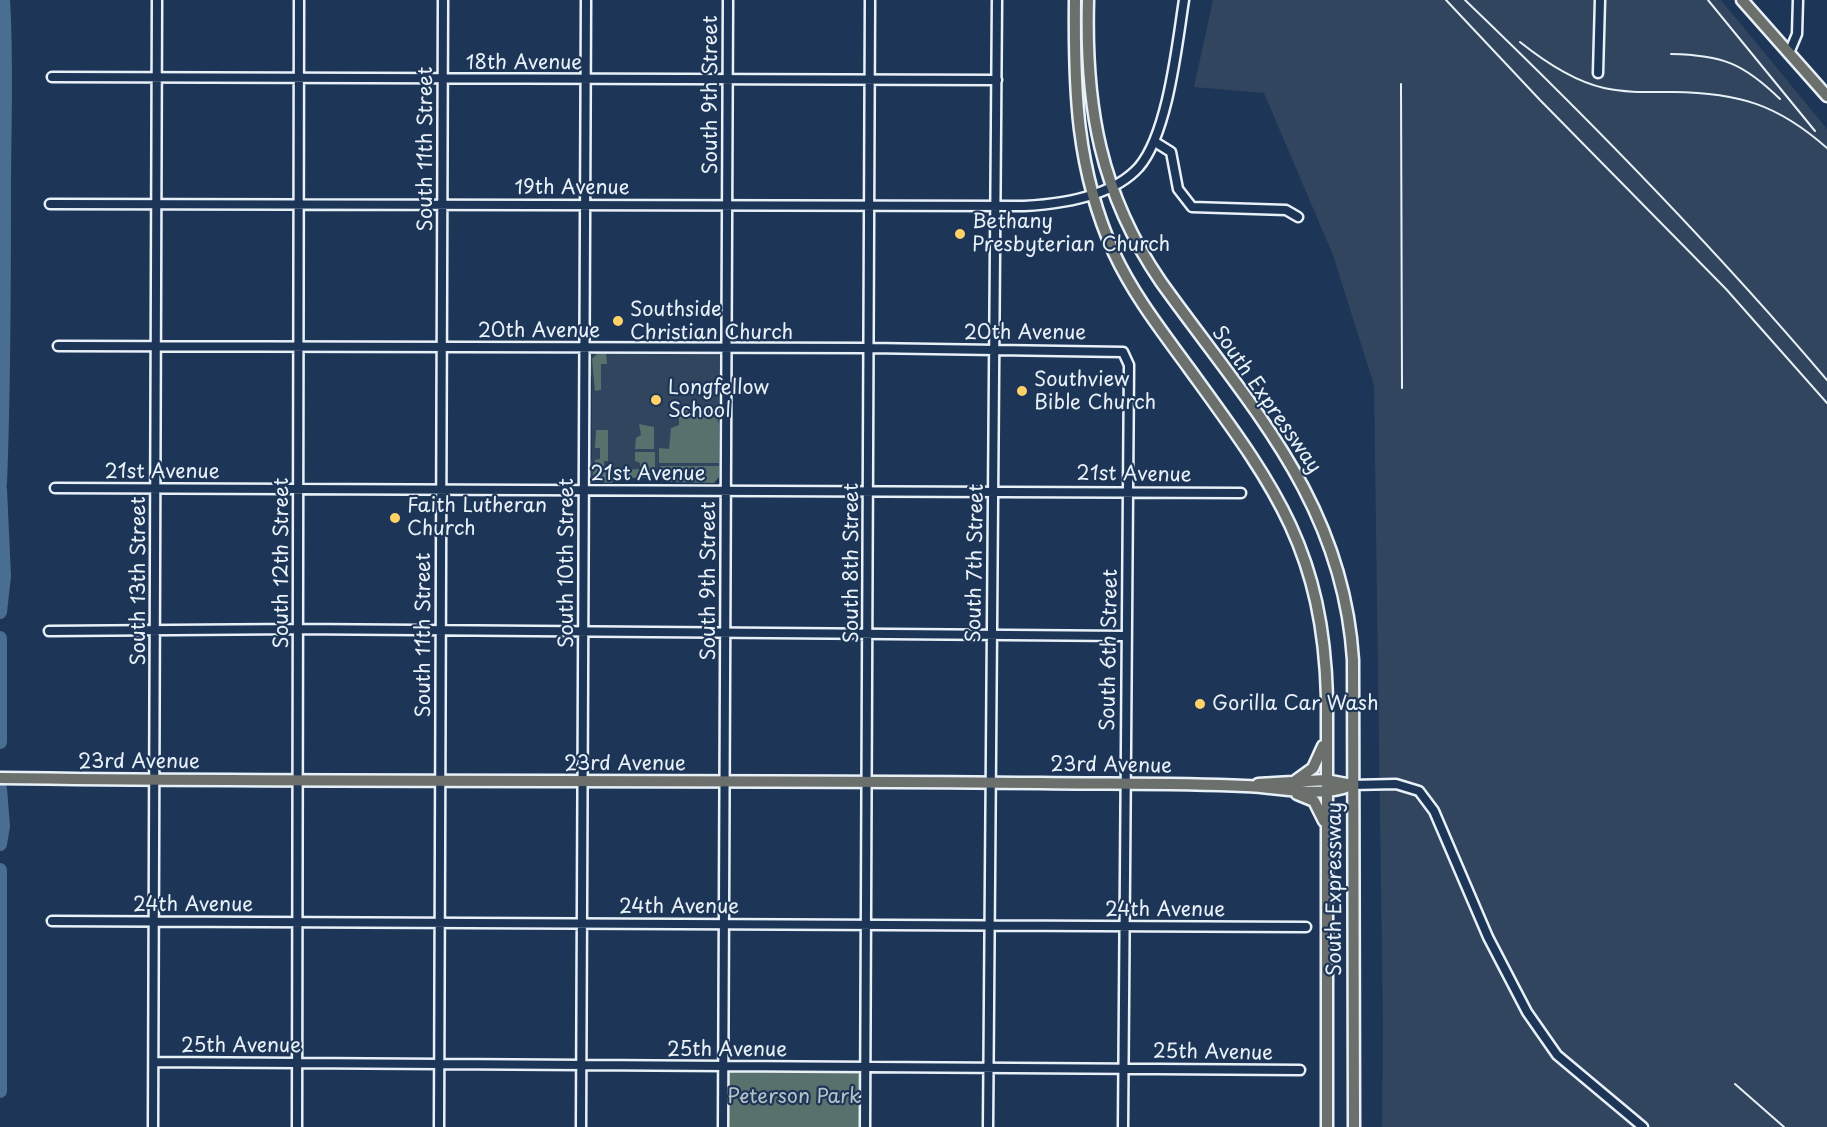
<!DOCTYPE html>
<html>
<head>
<meta charset="utf-8">
<style>
	body { margin:0 }
	canvas { display:block; background:#1d3557 }
</style>
</head>
<body>
<canvas width="1827" height="1127"></canvas>
<script>
const ctx = document.querySelector('canvas').getContext('2d');
ctx.lineJoin = 'round';
function fillPath(path, color) { ctx.fillStyle = color; ctx.fill(path, 'evenodd'); }
function strokePath(path, color, width, dash) { ctx.strokeStyle = color; ctx.lineWidth = width; ctx.lineCap = dash ? 'butt' : 'round'; ctx.setLineDash(dash || []); ctx.stroke(path); }
function label(font, color, halo, rows, align = 'center') {
  ctx.font = font + ' "Playpen Sans",sans-serif'; ctx.lineWidth = 4.5; ctx.setLineDash([]); ctx.textBaseline = 'middle'; ctx.strokeStyle = halo; ctx.fillStyle = color; for (const [text, x, y, turn = 0] of rows) {
    ctx.save(); ctx.translate(x, y); ctx.rotate((+turn || 0) * Math.PI / 180); ctx.textAlign = isNaN(turn) ? turn : align; if (halo) ctx.strokeText(text, 0, 0); ctx.fillText(text, 0, 0); ctx.restore();
  }
}
fillPath(new Path2D(`
	M1213,0H1721L1827,129V1127H1382L1383,1025L1374,385L1333,255L1264,93L1194,87Z
	M595,352L719,354V477L714,483L671,482L665,477H658L617,478L611,483H594L589,478V463L592,459V377L589,373V359Z`), '#32455e');
fillPath(new Path2D(`
	M597,354H606L607,364H601V390L595,391L592,359Z
	M679,408L714,409L719,424V463H659V448L669,449L671,428L679,425Z
	M639,424L654,427V449H635L636,438L641,435Z
	M596,430H608V461H604V470H610V474H615L617,478L611,483L592,481L595,460L600,459V448H595Z
	M635,452H655V477L643,478L641,473L640,478H621V470L640,469V463L635,461Z
	M660,466H719V477L714,483L671,482L665,477H658Z
	M723,1066L865,1067V1127H723Z`), '#59716d');
strokePath(new Path2D(`
	M0,483C4,386 4,289 4,191C4,128 7,63 3,0
	M0,489L4,576L0,612
	M0,638V742
	M0,789L3,826L0,844
	M0,870V1091`), '#496e91', 14);
const minor = new Path2D(`
	M1789,53L1797,34L1798,0
	M1598,73L1600,0
	M52,77L997,80
	M1155,142L1171,152L1178,189L1192,207L1286,210L1298,217
	M50,204L1024,206C1062,204 1112,197 1139,167C1168,133 1177,45 1184,0
	M58,346L869,348L1123,352L1129,365L1123,1127
	M55,488L1241,493
	M49,631L298,629L1126,636
	M1352,785L1396,784L1419,791L1434,811L1488,937L1527,1012L1557,1055L1643,1127
	M52,921L1306,927
	M154,1062L1300,1070
	M153,1127L157,0
	M297,1127L299,0
	M439,1127L443,0
	M581,1127L586,0
	M723,1127L728,0
	M865,1127L870,0
	M988,1127L997,0`);
const major = new Path2D(`
	M1075,0C1074,90 1076,169 1114,253C1133,294 1161,330 1188,367C1272,483 1323,547 1327,697V1127
	M1088,0C1085,106 1100,193 1161,282C1249,405 1343,501 1353,660L1354,1127
	M1742,0L1827,96
	M0,778C347,783 694,779 1041,783C1109,784 1177,783 1245,786C1281,787 1318,799 1352,785
	M1295,781L1313,768L1323,746
	M1258,784L1326,780L1352,785
	M1297,794L1314,801L1324,821`);
strokePath(minor, '#e8f1f8', 13);
strokePath(major, '#e8f1f8', 15);
strokePath(minor, '#1d3557', 8);
strokePath(major, '#6c706d', 10);
strokePath(new Path2D(`
	M1446,0L1540,100L1726,289L1827,403
	M1465,0C1591,121 1714,247 1827,380
	M1708,0L1815,131
	M1520,42C1545,62 1573,81 1604,88C1626,93 1650,92 1673,92C1739,93 1777,104 1827,148
	M1671,54C1722,55 1743,63 1780,99
	M1401,84L1402,388
	M1735,1084L1784,1127`), '#e8f1f8', 2);
for (const [x, y, r, color] of [
	[960,234,6,"#ffd166"],
	[618,321,6,"#ffd166"],
	[1022,391,6,"#ffd166"],
	[656,400,6,"#ffd166"],
	[395,518,6,"#ffd166"],
	[1200,704,6,"#ffd166"]
]) { const dot = new Path2D(); dot.arc(x, y, r, 0, 2 * Math.PI); ctx.fillStyle = color; ctx.fill(dot); strokePath(dot, '#1d3557', 2); }
label('20px', '#e8f1f8', '#1d3557', [
	["18th Avenue",524,63],
	["South 9th Street",711,95,-90],
	["South 11th Street",426,149,-90],
	["19th Avenue",572,188],
	["20th Avenue",539,331],
	["20th Avenue",1025,333],
	["South Expressway",1266,400,55],
	["21st Avenue",162,472],
	["21st Avenue",648,474],
	["21st Avenue",1134,475,1],
	["South 12th Street",282,563,-90],
	["South 10th Street",567,563,-90],
	["South 8th Street",852,563,-90],
	["South 7th Street",976,563,-89],
	["South 13th Street",139,581,-90],
	["South 9th Street",709,581,-90],
	["South 11th Street",424,635,-90],
	["South 6th Street",1110,650,-89],
	["23rd Avenue",139,762],
	["23rd Avenue",625,764],
	["23rd Avenue",1111,766,1],
	["South Expressway",1335,889,-90],
	["24th Avenue",193,905],
	["24th Avenue",679,907],
	["24th Avenue",1165,910],
	["25th Avenue",241,1046],
	["25th Avenue",727,1050],
	["25th Avenue",1213,1053,1]
]);
label('20px', '#e8f1f8', '#1d3557', [
	["Bethany",972,222],
	["Presbyterian Church",972,245],
	["Southside",630,310],
	["Christian Church",630,333],
	["Southview",1034,380],
	["Bible Church",1034,403],
	["Longfellow",668,388],
	["School",668,411],
	["Faith Lutheran",407,506],
	["Church",407,529],
	["Gorilla Car Wash",1212,704]
], 'left');
label('20px', '#b6c4c7', '#1d3557', [
	["Peterson Park",794,1097]
]);
</script>
</body>
</html>
